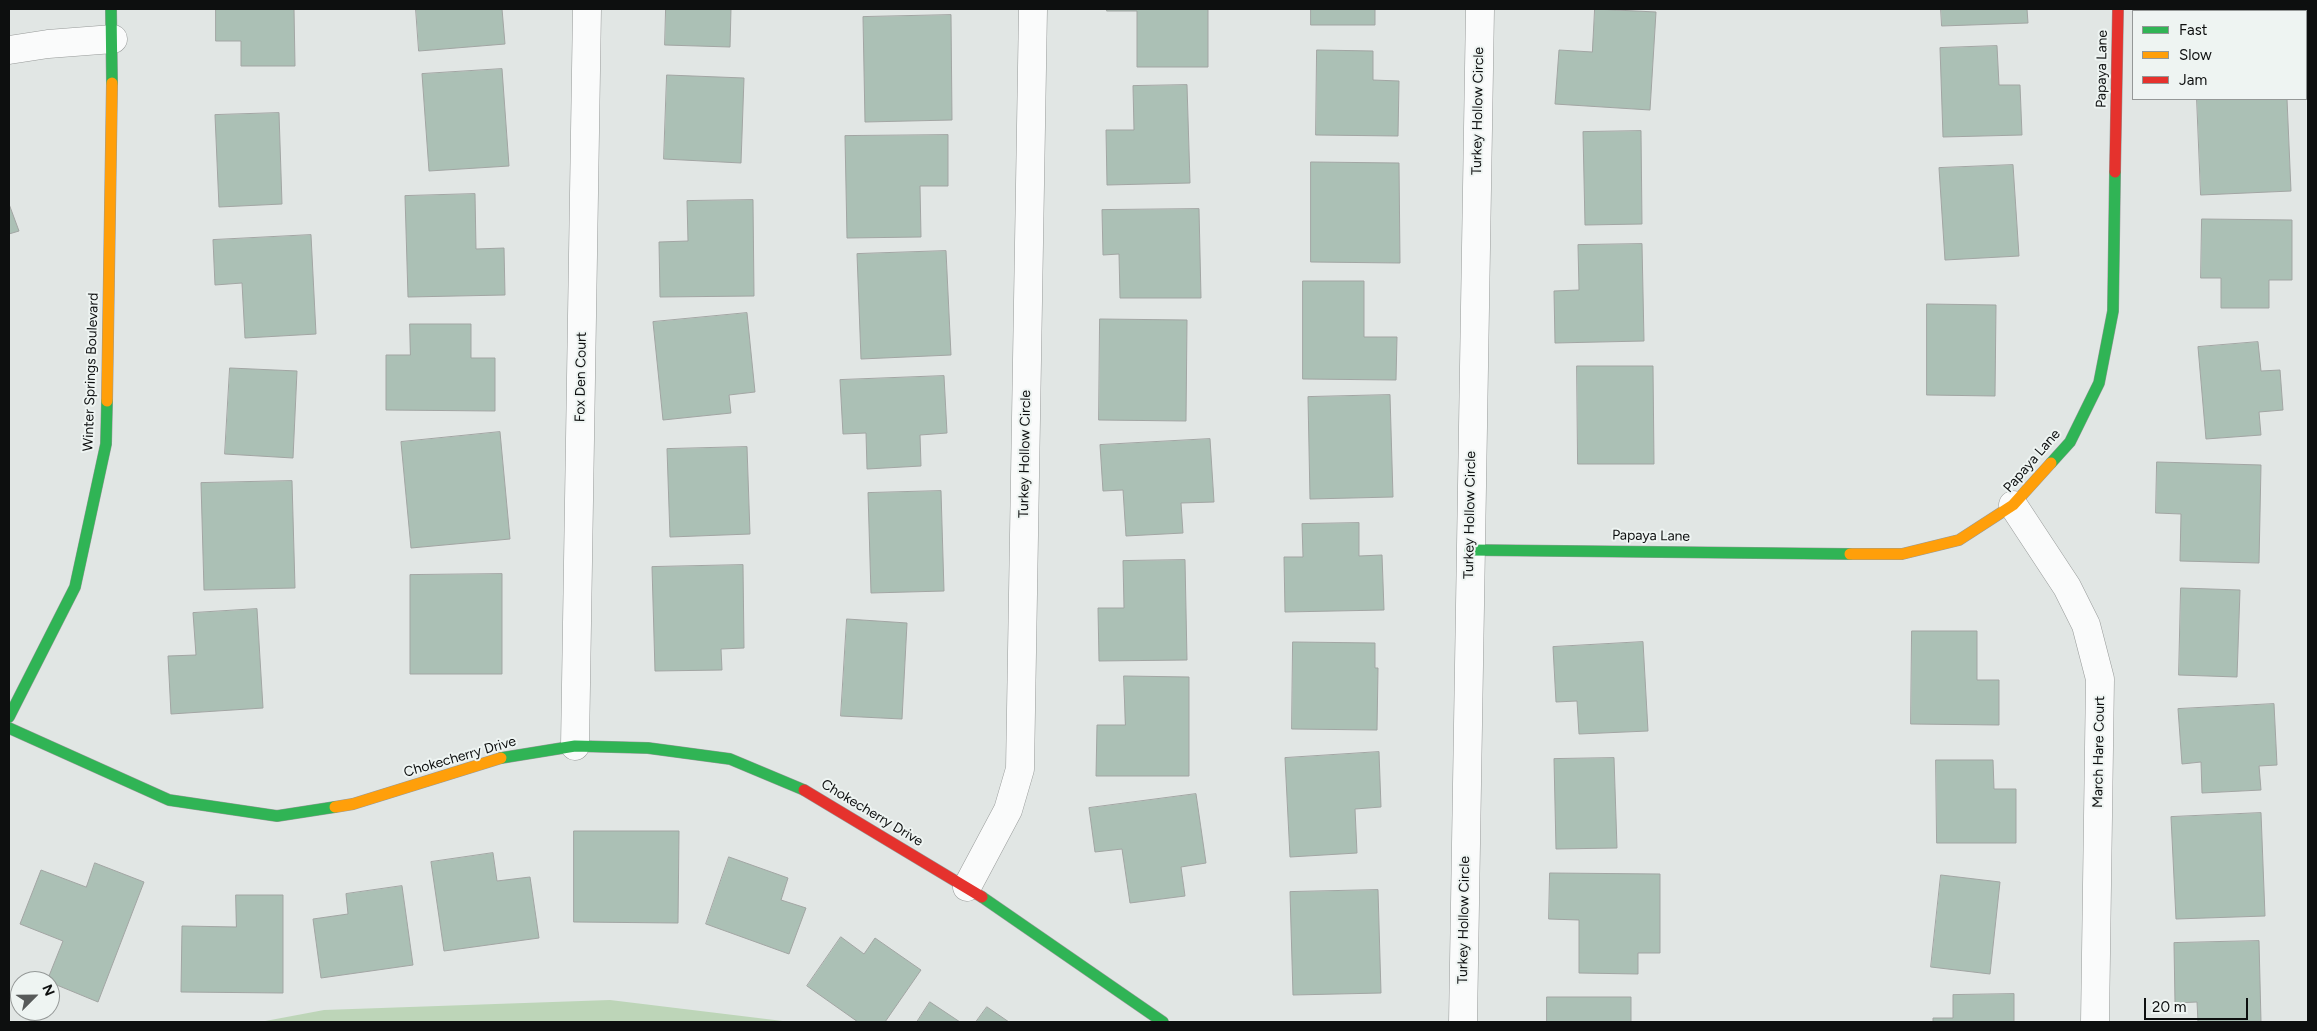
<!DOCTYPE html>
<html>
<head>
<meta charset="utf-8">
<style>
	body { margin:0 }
	#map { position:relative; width:2317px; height:1031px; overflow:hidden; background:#e1e6e4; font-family:Figtree,sans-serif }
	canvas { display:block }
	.frame { position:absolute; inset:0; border:10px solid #0d0f0f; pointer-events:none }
	.legend { position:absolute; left:2132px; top:10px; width:175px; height:90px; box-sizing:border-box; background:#eef4f2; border:1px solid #949897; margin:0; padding:6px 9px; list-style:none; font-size:15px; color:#0d0f0f }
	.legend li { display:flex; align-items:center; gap:10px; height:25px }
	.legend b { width:25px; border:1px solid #949897 }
	.north { position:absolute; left:10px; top:971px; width:50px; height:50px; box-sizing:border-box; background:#eef4f2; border:1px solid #949897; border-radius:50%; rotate:67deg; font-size:14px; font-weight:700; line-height:20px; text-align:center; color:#0d0f0f }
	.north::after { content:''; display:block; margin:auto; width:18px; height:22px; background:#575a5a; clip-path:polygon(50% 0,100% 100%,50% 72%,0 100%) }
	.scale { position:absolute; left:2144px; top:998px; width:104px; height:22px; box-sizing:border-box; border:2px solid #0d0f0f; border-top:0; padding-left:6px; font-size:15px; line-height:18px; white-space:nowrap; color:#0d0f0f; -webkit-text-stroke:4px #eef4f2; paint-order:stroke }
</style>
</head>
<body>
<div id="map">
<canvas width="2317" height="1031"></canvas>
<div class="frame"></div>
<ul class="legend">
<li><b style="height:6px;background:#30b455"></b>Fast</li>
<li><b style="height:6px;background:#ff9f0a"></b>Slow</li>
<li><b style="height:6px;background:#e5322d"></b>Jam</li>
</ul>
<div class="north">N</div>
<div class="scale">20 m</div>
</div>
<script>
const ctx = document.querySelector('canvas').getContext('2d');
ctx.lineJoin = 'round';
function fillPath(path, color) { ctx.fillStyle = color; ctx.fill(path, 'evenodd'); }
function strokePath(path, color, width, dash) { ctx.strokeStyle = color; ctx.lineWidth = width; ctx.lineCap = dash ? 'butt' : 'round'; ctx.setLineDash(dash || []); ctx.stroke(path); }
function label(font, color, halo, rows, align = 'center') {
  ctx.font = font + ' Figtree,sans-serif'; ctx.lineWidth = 4; ctx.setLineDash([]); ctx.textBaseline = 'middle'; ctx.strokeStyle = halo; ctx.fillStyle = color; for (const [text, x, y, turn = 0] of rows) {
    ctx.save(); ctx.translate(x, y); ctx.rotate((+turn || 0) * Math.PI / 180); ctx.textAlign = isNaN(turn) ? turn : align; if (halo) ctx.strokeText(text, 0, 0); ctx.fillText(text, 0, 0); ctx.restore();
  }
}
fillPath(new Path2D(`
	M610,1000L791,1022H260L324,1010Z`), '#bdd5b8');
const building = new Path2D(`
	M216,9H294L295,66H241V41H216Z
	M416,9H502L505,44L419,51Z
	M666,9H731L730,47L665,45Z
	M1107,9H1208V67H1137V11H1107Z
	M1311,9H1375V25H1311Z
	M1595,9L1656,12L1650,110L1555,104L1559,50L1592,52Z
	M1941,9H2027L2028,23L1942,26Z
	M2225,9H2300L2301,11H2200Z
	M951,15L952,120L865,122L863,17Z
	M1997,46L1999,85H2020L2022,135L1943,137L1940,48Z
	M1317,50L1373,51V80L1399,81L1398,136L1316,135Z
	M502,69L509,166L429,171L422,74Z
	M667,75L744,78L741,163L664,159Z
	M1187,85L1190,183L1107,185L1106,130H1134L1133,86Z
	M2197,99H2287L2291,191L2201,195Z
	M279,113L282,204L219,207L215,115Z
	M1641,131L1642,224L1585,225L1583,132Z
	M948,135V186H920L921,237L847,238L845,136Z
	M1311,162L1399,163L1400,263L1311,262Z
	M2013,165L2019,256L1945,260L1939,168Z
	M475,194L476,249L504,248L505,295L408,297L405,196Z
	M753,200L754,296L660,297L659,242L688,241L687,201Z
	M9,204L19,231L9,234Z
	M1199,209L1201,298H1120L1119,254L1103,255L1102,210Z
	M2202,219L2292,220V280H2269V308H2221V278H2201Z
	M311,235L316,334L245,338L242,283L215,285L213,240Z
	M1642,244L1644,341L1555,343L1554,291L1579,290L1578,245Z
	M946,251L951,355L861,359L857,254Z
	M1303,281H1364V337H1397L1396,380L1303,379Z
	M1927,304L1996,305L1995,396L1927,395Z
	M747,313L755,392L729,395L731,413L663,420L653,322Z
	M1100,319L1187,320L1186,421L1099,420Z
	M410,324H471V358H495V411L386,410V355H410Z
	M2258,342L2261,371L2280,370L2283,410L2259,412L2261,435L2206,439L2198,347Z
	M1577,366H1653L1654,464H1578Z
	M230,368L297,371L293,458L225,454Z
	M944,376L947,433L920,435L921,466L867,469L866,433L843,434L840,380Z
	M1390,395L1393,497L1310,499L1308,397Z
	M500,432L510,539L411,548L401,442Z
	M1210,439L1214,502L1181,503L1183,533L1126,536L1123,490L1103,491L1100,445Z
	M747,447L750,534L670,537L667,449Z
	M2157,462L2261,465L2259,563L2180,561L2181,514L2156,513Z
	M292,481L295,588L204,590L201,483Z
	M941,491L944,591L871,593L868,493Z
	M1359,523V556L1382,555L1384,610L1285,612L1284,557H1303L1302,524Z
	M1185,560L1187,660L1099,661L1098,608H1124L1123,561Z
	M743,565L744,648L721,649L722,670L655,671L652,567Z
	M502,574V674H410V575Z
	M2181,588L2240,590L2237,677L2179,675Z
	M257,609L263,708L171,714L168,656L196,655L193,613Z
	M847,619L907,623L902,719L841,716Z
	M1912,631H1977V680H1999V725L1911,724Z
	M1293,642L1375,643V668H1378L1377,730L1292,729Z
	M1643,642L1648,731L1579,734L1577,701L1556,702L1553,647Z
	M1124,676L1189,677V776H1096L1097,725H1125Z
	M2274,704L2277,765L2259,766L2261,790L2202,793L2201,762L2182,764L2178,709Z
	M1379,752L1381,807L1355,809L1357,853L1290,857L1285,758Z
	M1614,758L1617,848L1556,849L1554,759Z
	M1936,760H1993L1994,789H2016V843H1937Z
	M1196,794L1206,863L1181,867L1185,896L1130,903L1122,849L1095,852L1089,808Z
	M2261,813L2265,916L2176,919L2171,817Z
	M574,831H679L678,923L574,922Z
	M493,853L497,881L530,877L539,938L444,951L431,862Z
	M729,857L788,878L781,900L806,908L789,954L706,924Z
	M95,863L144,882L98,1002L47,981L63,941L20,924L41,870L86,887Z
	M1550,873L1660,874V953H1638V974L1579,973V920L1549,919Z
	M1941,875L2000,882L1990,974L1931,967Z
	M402,886L413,965L321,978L313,919L348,914L346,894Z
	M1378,890L1381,993L1293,995L1290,892Z
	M236,895H283V993L181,992L182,926L236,927Z
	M841,937L864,954L875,938L921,970L885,1022H858L807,986Z
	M2259,941L2261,1022H2198L2197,1002L2175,1003L2174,943Z
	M2014,994V1022H1933V1018H1953V995Z
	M1547,997H1631V1022H1547Z
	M930,1002L960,1022H917Z
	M987,1007L1009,1022H976Z`);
fillPath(building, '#abc0b5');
strokePath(building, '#a2a5a3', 1);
const street = new Path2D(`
	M9,50L48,44L113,39
	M2013,505L2067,587L2086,625L2100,679L2095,1022
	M575,746L587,9
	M967,887L1008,810L1020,769L1033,9
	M1463,1022L1480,9`);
const fast = new Path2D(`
	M111,9L112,83
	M2051,463L2070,442L2099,383L2113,311L2115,172
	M1470,550L1850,554
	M9,717L75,587L106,444L107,401
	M9,728L169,800L277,816L335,807
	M501,758L575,746L648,748L730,759L804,790
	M982,897L1163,1022`);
const slow = new Path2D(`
	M107,401L112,83
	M1850,554H1902L1959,540L2013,505L2051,463
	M335,807L353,804L501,758`);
const jam = new Path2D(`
	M2115,172L2118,9
	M804,790L982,897`);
strokePath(street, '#979a99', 29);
strokePath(fast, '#979a99', 12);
strokePath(slow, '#979a99', 12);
strokePath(jam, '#979a99', 12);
strokePath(street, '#fafbfb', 28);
strokePath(fast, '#30b455', 11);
strokePath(slow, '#ff9f0a', 11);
strokePath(jam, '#e5322d', 11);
label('14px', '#0d0f0f', '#eef4f2', [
	["Papaya Lane",2102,69,-89],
	["Turkey Hollow Circle",1478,111,-89],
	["Winter Springs Boulevard",91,372,-88],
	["Fox Den Court",581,377,-89],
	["Turkey Hollow Circle",1025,454,-89],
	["Papaya Lane",2032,461,-49],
	["Turkey Hollow Circle",1470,515,-89],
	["Papaya Lane",1651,536,1],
	["March Hare Court",2099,752,-89],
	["Chokecherry Drive",460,757,-16],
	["Chokecherry Drive",872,813,31],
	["Turkey Hollow Circle",1464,920,-89]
]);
</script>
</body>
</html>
